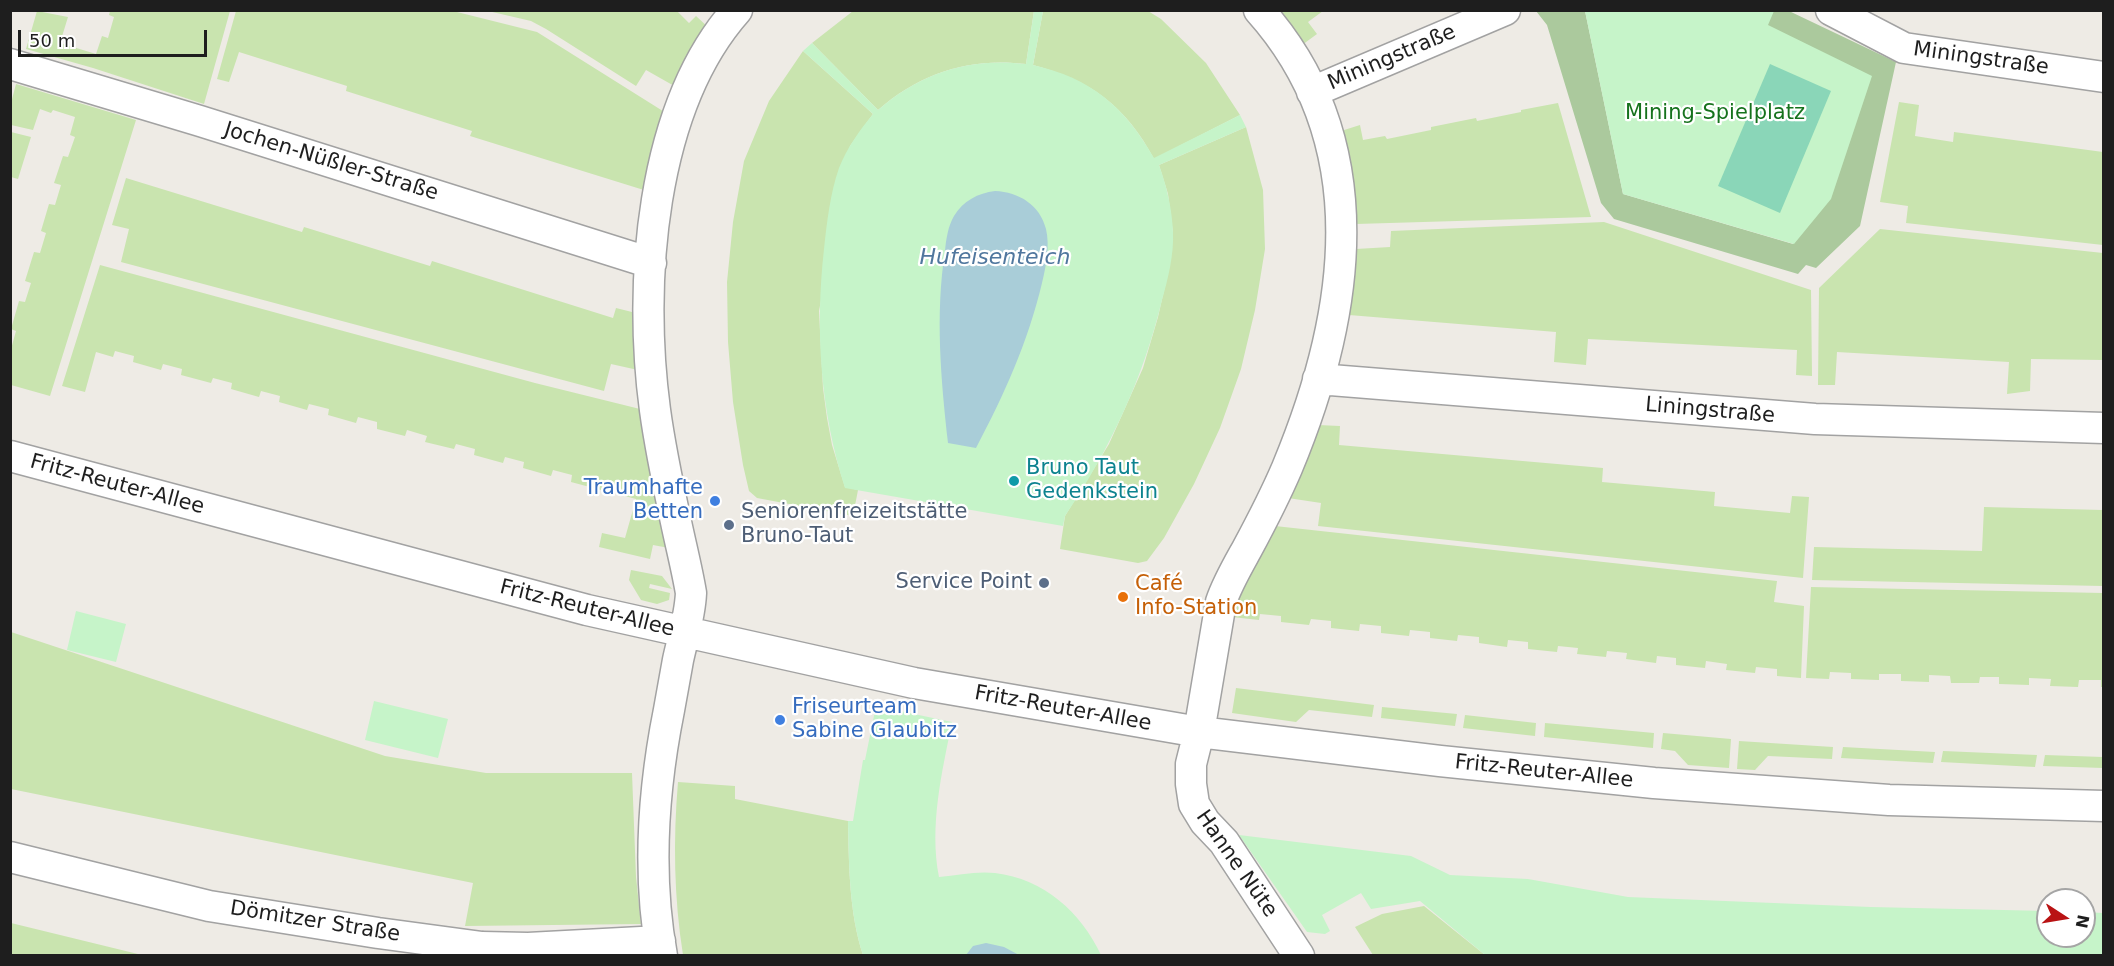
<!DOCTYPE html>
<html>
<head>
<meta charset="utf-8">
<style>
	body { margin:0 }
	#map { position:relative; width:2114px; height:966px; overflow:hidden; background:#eeebe5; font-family:"DejaVu Sans",sans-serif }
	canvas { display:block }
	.frame { position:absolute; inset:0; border:12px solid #1e1e1e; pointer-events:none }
	.north { position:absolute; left:2036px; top:888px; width:60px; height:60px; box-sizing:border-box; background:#fff; border:2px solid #a5a5a5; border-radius:50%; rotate:102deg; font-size:16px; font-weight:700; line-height:24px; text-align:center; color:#1e1e1e }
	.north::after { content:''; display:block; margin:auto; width:21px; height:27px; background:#b91314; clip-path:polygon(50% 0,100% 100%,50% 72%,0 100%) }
	.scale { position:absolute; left:18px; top:30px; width:189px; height:27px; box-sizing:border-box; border:3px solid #1e1e1e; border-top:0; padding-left:8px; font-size:18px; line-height:21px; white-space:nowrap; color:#1e1e1e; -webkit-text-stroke:4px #fff; paint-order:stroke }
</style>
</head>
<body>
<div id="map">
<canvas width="2114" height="966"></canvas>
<div class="frame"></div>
<div class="north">N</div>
<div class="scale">50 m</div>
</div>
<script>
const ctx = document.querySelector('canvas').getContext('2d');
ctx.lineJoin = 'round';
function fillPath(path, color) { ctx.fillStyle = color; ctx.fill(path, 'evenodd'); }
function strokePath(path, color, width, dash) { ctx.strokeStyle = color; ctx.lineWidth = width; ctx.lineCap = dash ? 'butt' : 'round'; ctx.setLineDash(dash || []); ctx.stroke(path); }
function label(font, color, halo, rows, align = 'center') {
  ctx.font = font + ' "DejaVu Sans",sans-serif'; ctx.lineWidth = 4.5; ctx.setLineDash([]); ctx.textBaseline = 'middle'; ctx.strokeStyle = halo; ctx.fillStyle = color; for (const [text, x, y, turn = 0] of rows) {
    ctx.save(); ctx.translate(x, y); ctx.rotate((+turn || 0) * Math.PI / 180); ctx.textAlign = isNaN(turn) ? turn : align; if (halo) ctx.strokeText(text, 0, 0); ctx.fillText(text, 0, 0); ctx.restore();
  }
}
fillPath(new Path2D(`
	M37,11L68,17L60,43L96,54L102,36L108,38L114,17L109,15L110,11H230L204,104L93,68L26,49Z
	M236,11H453L537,32L666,113L647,191L470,136L472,131L346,91L347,86L239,52L229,82L217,79Z
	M488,11H677L689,23L696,16L709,28L676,87L646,70L636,86L546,29L531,21Z
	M853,11H1034L1026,64C970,57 920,73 878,110L812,43Z
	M1043,11H1148L1161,19L1206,63L1240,115L1154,159C1126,106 1090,80 1033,65Z
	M1277,11H1323L1308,22L1317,34L1302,45Z
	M803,51L873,114L850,146L819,311L823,388L827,418L832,445L845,487L858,490L853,516L757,498L749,491L743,465L733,402L728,342L727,282L733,222L744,161L769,101Z
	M16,84L136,120L50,396L11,385V349L16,331L11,329L19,301L25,302L31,283L25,281L34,252L40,253L46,233L41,231L49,204L55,205L61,185L54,183L63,156L68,157L75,137L70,135L75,117L53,110L51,113L40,109L33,130L11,125V103Z
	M1899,102L1919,105L1915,136L1953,142L1954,132L2103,152V245L1906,223L1908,206L1880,202Z
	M1558,103L1591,217L1356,224L1352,186L1341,131L1360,125L1363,140L1385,136L1387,139L1431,130V127L1476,118L1477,121L1521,112V110Z
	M1246,127L1263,190L1265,249L1255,310L1241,369L1220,428L1194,484L1164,538L1147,561L1138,563L1060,549L1065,516L1109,444L1143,368L1158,317L1169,268L1173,233L1168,194L1159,165Z
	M11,132L31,137L18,179L11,177Z
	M126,178L302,232L304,227L430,266L432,261L613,318L616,308L636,313L638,370L611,364L604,391L121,262L129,229L112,225Z
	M1604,222L1811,290L1812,376L1796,375L1797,350L1588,339L1586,365L1554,362L1556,332L1349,315L1356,249L1390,247L1391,231Z
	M1880,229L2103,253V360L2031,359L2030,391L2007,394L2009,362L1837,352L1835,385H1818L1819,288Z
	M100,265L535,383L640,409L651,475L669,548L653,545L650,559L599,547L602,533L625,538L636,499L621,495L622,489L603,484L601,490L571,482L572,475L553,470L551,476L523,468L524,462L505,457L503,463L474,455L475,449L456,444L454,449L425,442L427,436L407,430L405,436L377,429V422L358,417L356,423L328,415L329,409L309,404L307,410L279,402L280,396L261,391L259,397L231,389L232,383L213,378L211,383L181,375L182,369L163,364L161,370L133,362L134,356L115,351L113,357L96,352L85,392L62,386Z
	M1318,425L1340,426L1339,445L1603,468L1602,482L1715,492L1714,506L1790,513L1792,496L1809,497L1803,578L1318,526L1321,503L1288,498Z
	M1984,507L2103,510V586L1812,580L1814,547L1982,551Z
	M1275,526L1777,581L1774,602L1804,606L1801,678L1777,676V669L1756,667L1755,673L1726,670L1727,664L1706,661L1705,668L1676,665V658L1657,656L1656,663L1626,659L1627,653L1607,651L1606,657L1577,654L1578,648L1558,646L1557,652L1528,649V642L1508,640L1507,647L1479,643V637L1458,635L1457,641L1430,638V632L1410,630L1409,636L1381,633V626L1360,624L1359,631L1331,628V621L1311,619L1309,625L1281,622V616L1260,614L1259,620L1232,617L1236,600Z
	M631,570L662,576L672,589L650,584L649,588L670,593L669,600L657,604L641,600L629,580Z
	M1811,587L2103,593V687H2101V680H2079L2078,687L2050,686L2051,679L2029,678V685L1999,684V677H1980L1979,683H1951L1950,676L1929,675V682L1901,681V674H1879V680L1851,679V673L1830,672L1829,679L1806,678Z
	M11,632L385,756L486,773H632L636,877L641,924L465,926L473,883L11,789Z
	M1236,688L1374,705L1372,717L1309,710L1296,722L1232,713Z
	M1382,707L1457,714L1455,726L1381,718Z
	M1465,715L1536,723L1535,736L1463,728Z
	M1545,723L1654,733L1653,748L1544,737Z
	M1663,733L1731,739L1729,768L1688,765L1675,751L1661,749Z
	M1739,741L1833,747L1832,759L1768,756L1755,770L1737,769Z
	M1843,747L1935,752L1933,763L1841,758Z
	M1943,751L2037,755L2035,767L1941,762Z
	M2045,755L2103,757V768L2043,766Z
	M678,782L735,786V799L848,821C849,866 849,912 863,955H683C674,898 673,840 678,782Z
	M1424,906L1485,955H1373L1355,927L1382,914Z
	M11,923L142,955H11Z`), '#c9e4af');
fillPath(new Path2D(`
	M1536,11H1585L1623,194L1793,244L1740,11H1789L1896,62L1860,226L1816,268L1806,265L1798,274L1614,219L1601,203L1547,25Z`), '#abc99d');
fillPath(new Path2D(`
	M1034,11H1043L1033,65C1091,78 1125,107 1154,158L1240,115L1246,127L1159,165C1167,187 1172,209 1173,232C1174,255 1168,279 1162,300C1143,379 1110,449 1065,516L1063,526L845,488C820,410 815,329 824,249C827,222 830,194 839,168C847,148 859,131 873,114L803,51L812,43L878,110C920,73 970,57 1026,64Z
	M1585,11H1774L1768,25L1872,76L1831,199L1794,244L1623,194Z
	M76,611L126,624L116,662L67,650Z
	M374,701L448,719L438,758L365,740Z
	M876,706L952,722C942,772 929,826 939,877C958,875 977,871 995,873C1044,879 1081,912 1101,955H863C849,912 849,866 848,821H853L863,760H865Z
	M1239,835L1411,856L1450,875L1528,879L1628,897L1871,907L2048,911V936H2084V912L2103,913V955H1485L1420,901L1371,909L1361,893L1322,915L1330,931L1325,934L1307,932Z`), '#c6f4c9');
fillPath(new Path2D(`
	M1770,64L1831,91L1780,213L1718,186Z`), '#8ad6b8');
fillPath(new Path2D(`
	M995,191C1019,192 1040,205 1046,229C1050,246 1046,266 1042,283C1028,342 1004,395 976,448L948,443C941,380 935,315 945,251C946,240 948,226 954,216C963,201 978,193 995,191Z
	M986,943L1004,947L1019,955H966L973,946Z`), '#a9cdd8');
const street = new Path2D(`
	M1259,10C1378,143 1350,317 1287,468C1275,496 1261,523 1247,549C1237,567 1227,584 1221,602L1199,732L1191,764V784L1194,804L1205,822L1224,842L1299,956
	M1831,10L1904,48L2104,77
	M10,64L200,121L651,263
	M1312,92L1505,10
	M1318,379L1815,419L2104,428
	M10,456L587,610L914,683L1199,732L1440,761L1654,783L1889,800L2104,806
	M10,857L209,906L378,933L482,947L528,948L660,941
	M662,956C647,874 653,790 669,710C672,693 675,677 678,660C683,637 690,616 691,593C687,569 681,546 676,522C668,485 660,447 655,410C638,285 650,108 737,10`);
strokePath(street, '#a2a2a2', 33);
strokePath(street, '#fff', 30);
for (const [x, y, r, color] of [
	[1014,481,6,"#0f9aa8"],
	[715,501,6,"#3f7fe0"],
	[729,525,6,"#5c6f8a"],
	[1044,583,6,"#5c6f8a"],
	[1123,597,6,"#e8710a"],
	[780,720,6,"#3f7fe0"]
]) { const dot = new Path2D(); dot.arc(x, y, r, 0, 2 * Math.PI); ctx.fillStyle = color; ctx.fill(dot); strokePath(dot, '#fff', 2); }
label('21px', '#1e1e1e', '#fff', [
	["Miningstraße",1392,58,-23],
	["Miningstraße",1981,59,8],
	["Jochen-Nüßler-Straße",331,162,17],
	["Liningstraße",1710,411,5],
	["Fritz-Reuter-Allee",117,485,15],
	["Fritz-Reuter-Allee",587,609,14],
	["Fritz-Reuter-Allee",1063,709,10],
	["Fritz-Reuter-Allee",1544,772,6],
	["Hanne Nüte",1236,864,55],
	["Dömitzer Straße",315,922,9]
]);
label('21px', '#16721d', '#fff', [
	["Mining-Spielplatz",1715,114]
]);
label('21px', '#0d838f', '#fff', [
	["Bruno Taut",1026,469],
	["Gedenkstein",1026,493]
], 'left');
label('21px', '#366cbe', '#fff', [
	["Traumhafte",703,489],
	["Betten",703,513],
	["Friseurteam",792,708,"left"],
	["Sabine Glaubitz",792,732,"left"]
], 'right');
label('21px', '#4e5e75', '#fff', [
	["Seniorenfreizeitstätte",741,513],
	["Bruno-Taut",741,537],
	["Service Point",1032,583,"right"]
], 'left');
label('21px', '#c56008', '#fff', [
	["Café",1135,585],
	["Info-Station",1135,609]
], 'left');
label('italic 22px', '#50779e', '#fff', [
	["Hufeisenteich",995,258]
]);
</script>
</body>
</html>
